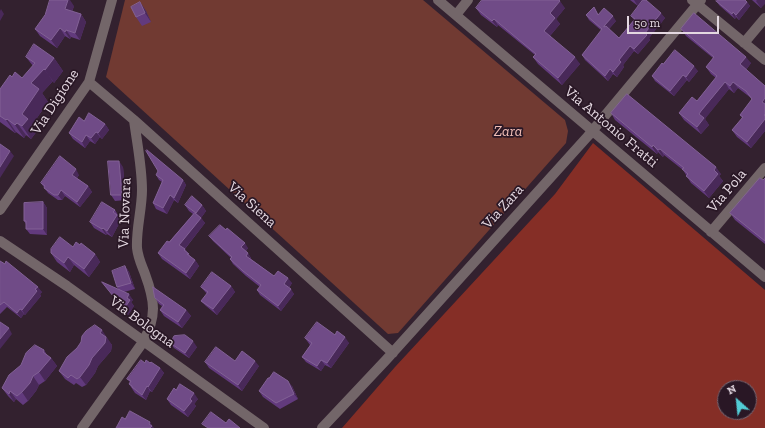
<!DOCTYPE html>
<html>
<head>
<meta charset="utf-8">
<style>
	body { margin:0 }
	#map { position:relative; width:765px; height:428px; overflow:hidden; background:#33212f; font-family:"Zilla Slab",serif }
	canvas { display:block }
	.north { position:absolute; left:717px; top:380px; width:40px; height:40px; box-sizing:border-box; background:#291725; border:1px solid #746470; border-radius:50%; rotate:333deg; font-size:11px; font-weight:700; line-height:16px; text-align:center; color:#e4d8e1 }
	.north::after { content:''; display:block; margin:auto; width:14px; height:18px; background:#52ccd5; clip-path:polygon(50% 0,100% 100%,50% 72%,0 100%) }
	.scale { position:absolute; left:627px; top:16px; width:92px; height:18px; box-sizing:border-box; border:2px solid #e4d8e1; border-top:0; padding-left:5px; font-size:12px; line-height:14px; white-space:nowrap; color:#e4d8e1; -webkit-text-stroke:3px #291725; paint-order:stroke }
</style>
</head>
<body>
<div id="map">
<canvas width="765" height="428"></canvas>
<div class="north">N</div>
<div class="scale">50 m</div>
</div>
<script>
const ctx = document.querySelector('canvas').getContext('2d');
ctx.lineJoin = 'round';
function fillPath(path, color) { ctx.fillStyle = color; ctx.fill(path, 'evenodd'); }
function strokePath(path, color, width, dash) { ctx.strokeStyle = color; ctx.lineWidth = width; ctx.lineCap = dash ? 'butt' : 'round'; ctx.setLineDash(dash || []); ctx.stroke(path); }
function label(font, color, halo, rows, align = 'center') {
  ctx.font = font + ' "Zilla Slab",serif'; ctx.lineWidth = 3.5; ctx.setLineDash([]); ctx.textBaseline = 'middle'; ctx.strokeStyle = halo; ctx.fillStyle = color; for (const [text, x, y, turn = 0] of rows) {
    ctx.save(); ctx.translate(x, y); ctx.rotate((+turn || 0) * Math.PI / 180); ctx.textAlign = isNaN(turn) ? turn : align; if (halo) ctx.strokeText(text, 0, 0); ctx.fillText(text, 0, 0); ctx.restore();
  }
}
fillPath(new Path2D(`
	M125,0H423L565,120L568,131L566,143L398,333L388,334L106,77Z`), '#713a32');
fillPath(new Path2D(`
	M593,143L765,290V428H342L395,367L555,194ZM725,388H749V412H725Z`), '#852e26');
strokePath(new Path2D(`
	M438,0L765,277
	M692,0L765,60
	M456,15L468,0
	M744,43L765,18
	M89,82L134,120L393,353
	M0,210L89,82L112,0
	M711,232L765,168
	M0,241L67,286L264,428
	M82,428L143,342C157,316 155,301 145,274C142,266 138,258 137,248C136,229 142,209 142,190C142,167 137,143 134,120
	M322,428L386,360L588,136L701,0`), '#736669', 10);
fillPath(new Path2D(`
	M630,0H646L665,18L649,38L650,40L638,54L634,51L623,65L624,67L617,77L613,74L608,81L585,60L582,55L602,31L589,20L586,15L594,7L598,14L616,21L609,29L619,38L634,20L631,16L638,6Z
	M752,0H765L761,8Z
	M716,1L747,2L750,6L739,20L736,17L735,19L720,6Z
	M140,2L146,11L151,22L142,26L136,17Z
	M74,6L72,12L81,14L86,22L80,40L71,37L70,39L65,36L57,48L40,36L35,29Z
	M476,8H565L556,19L560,24L550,36L580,64L562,85L538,64L533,57L535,55L498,25L497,27L481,15Z
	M681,29L751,63L746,70L765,86V131L751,148L737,137L732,130L742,118L740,115L752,99L751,98L738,88L734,93L729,89L706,117L705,119L709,125L701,134L684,120L679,113L697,101L716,78L711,74L706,67L713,58L686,36Z
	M26,57L54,58L63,71L54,83L53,81L42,93L48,102L32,125L37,131L31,139L26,135L24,138L16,132L15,133L0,122V89L12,77L22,78L33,66Z
	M663,64L698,71L689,82L687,80L674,96L655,81L652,76Z
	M611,113L721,174L719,176L723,181L709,198L691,183L683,170L664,155L663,157L658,152L657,154L615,120Z
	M84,121L105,124L109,130L102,139L100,137L95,144L90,141L85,148L73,139L69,133Z
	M123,167L126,200L115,201L111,195Z
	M79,175L77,178L88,186L92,192L80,207L65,196L62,200H58L48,193L41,183Z
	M156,175L183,180L186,185L178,203L174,200L167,214L156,209L153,203L162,182L159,180Z
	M765,178V244L735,220L730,213Z
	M43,202L47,208V235L30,234L26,229V224L24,221Z
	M185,205H202L206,211L201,218L205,223L185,249L191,257L195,260L199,266L190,279L162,259L158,253L169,242L193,214L189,211Z
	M115,210L121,220L112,237L107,234L106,235L94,228L90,222Z
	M209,236L248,248L246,251L251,258V259L274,276L292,283L289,288L294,294L281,311L260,295L257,290L260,287L246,276L233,264L230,259L231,258L213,241Z
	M73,247L95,254L100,262L89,277L74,265L70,272L57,262L51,253Z
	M0,261L42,292L40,294L41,296L25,315L24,314L21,318L7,307L0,314Z
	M125,266L129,272L135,289L124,292L133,300L131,302L134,306L128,315L102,282L119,290L117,287Z
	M231,286L235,292L217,315L206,306L201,301L207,294L201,287Z
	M155,298L186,310L191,316L182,328L164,316L160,310L162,306L159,304Z
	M335,335L349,343L331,368L325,365L321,371L306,362L302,357L310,345L305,338Z
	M107,338V339L112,345L111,351L98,366L95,373L86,385L82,387L76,383L74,385L65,379L59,371Z
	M170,343L197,347L189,358L174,348Z
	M44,350L47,355L51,358L57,366L45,381L39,385L36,391L28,401L23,405L16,399L14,402L8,396L2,388Z
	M235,361L259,366L242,391L209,368L205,362Z
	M145,363H150L160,368L164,373L152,392L150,391L146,400L135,393L129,384L130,382L127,379Z
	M292,386L298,399L280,409L263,397L259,391Z
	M176,390L198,399L194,404L196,406L188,417L171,405L167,399Z`), '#623a7d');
fillPath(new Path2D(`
	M68,0H70L74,6L70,17L65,9Z
	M634,0H646L639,8Z
	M757,0H765V4L761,8L756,1Z
	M560,1L565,8L556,19L560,24L549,37L544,31L550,13Z
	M140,2L146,11L151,22L145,13Z
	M747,2L750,6L739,20L736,15Z
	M1,9L4,14L0,21V11Z
	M733,12L736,17L735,19L732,14Z
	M661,13L665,18L649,38L650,40L638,54L634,49L645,33Z
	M81,14L86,22L80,40L75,33Z
	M613,16L616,21L607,31L604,26Z
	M494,19L498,25L497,27L492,21Z
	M60,28L65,36L57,48L51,40Z
	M66,30L71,37L70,39L65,32Z
	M630,46L634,51L623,65L624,67L617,77L613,72L619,60Z
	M575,57L580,64L562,85L558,78Z
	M746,57L751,63L745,71L740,64Z
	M54,58L63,71L54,83L45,70Z
	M694,66L698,71L689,82L686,77Z
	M44,69L53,81L42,93L48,102L32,125L37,131L31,139L22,126V114L31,83Z
	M610,69L613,74L608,81L605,76Z
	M683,75L687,80L674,96L670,91Z
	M725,82L729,89L705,119L709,125L701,134L697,127L699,114Z
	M733,82L738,88L734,93L730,86Z
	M765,98V106L762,102Z
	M7,119L16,132L15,133L6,120Z
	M765,119V131L751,148L747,142Z
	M17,123L26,135L24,138L15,125Z
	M105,124L109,130L102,139L98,133Z
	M96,132L100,137L95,144L91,138Z
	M86,135L90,141L85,148L82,142Z
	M653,145L658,152L657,154L652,147Z
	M660,149L664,155L663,157L658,150Z
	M10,151L14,156L0,178V167Z
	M119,161L123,167L126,200L122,195Z
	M716,167L721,174L719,176L723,181L709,198L704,191L714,170Z
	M76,169L79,175L75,180L72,175Z
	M183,180L186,185L178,203L174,198Z
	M88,186L92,192L80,207L77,202Z
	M61,190L65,196L62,200L58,195Z
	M170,195L174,200L167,214L163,208Z
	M43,202L47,208V235L43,229Z
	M202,205L206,211L201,218L205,223L183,251L179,245L200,219L196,213Z
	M117,215L121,220L112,237L107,231Z
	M103,228L107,234L106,235L102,229Z
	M245,243L248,248L245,252L241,247Z
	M248,253L251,258L249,261L246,256Z
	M95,254L100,262L89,277L84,269Z
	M68,257L74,265L70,272L64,263Z
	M195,260L199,266L190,279L186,273Z
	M125,266L129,272L135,289L131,283Z
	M288,278L292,283L288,289L284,284Z
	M231,286L235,292L217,315L213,309Z
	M38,287L42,292L40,294L41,296L25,315L22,310Z
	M291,289L294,294L281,311L278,306Z
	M129,294L133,300L131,302L134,306L128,315L124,309L127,298Z
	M20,309L24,314L21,318L17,313Z
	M186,310L191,316L182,328L178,322Z
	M9,328L12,334L0,349V339Z
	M102,330L112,345L111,351L98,366L95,373L86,385L80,377L92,358L100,333Z
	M345,337L349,343L331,368L327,363Z
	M193,341L197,347L189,358L185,353Z
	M51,358L57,366L45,381L39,372Z
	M321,360L325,365L321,371L317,366Z
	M255,361L259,366L242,391L238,385Z
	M160,368L164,373L152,392L148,387Z
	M33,376L39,385L36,391L28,401L22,392Z
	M288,381L292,386L298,399L294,394Z
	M147,386L150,391L146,400L142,395Z
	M10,391L16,399L14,402L9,394Z
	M194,393L198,399L194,404L196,406L188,417L184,411L190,399Z
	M150,422L154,428H150L149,424Z`), '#492959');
const building = new Path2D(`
	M50,0H68L65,9L81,14L75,33L66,30L65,32L60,28L51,40L35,29L45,15Z
	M482,0H559L560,1L550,13L555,18L544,31L575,57L558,78L533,57L536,54L494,19L492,21L476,8Z
	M643,0H646L661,13L645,33L647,35L634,49L630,46L619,60L621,62L613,72L610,69L605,76L582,55L602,29L586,15L594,7L598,15L604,8L613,16L604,26V27L606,26L619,38L635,19L631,16Z
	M717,0H745L747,2L736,15L733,12L732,14L716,1Z
	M140,2L145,13L136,17L131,7Z
	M694,13L746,57L740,64L765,86V98L762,102L765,104V114L764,115L765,116V119L747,142L732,130L743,117L740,115L752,99L746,91L733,82L730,86L725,82L701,111L699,114L704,118L697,127L679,113L692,97L697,101L717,76L706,67L714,57L681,29Z
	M34,44L54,58L45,70L44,69L31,83L39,89L22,114L28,119L22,126L17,123L15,125L7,119L6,120L0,116V89L10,75L12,77L15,72L22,78L35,63L26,57Z
	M675,50L694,66L686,77L683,75L670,91L652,76L662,63L663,64Z
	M627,94L716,167L714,170L718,174L704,191L686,176L688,174L682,169L684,168L660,149L658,150L653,145L652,147L611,113Z
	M89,113L105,124L98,133L96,132L91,138L86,135L82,142L69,133L79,117L84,121Z
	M0,144L10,151L0,167Z
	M147,150L183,180L174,198L170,195L163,208L153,203L163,180L156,175L158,171L146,151Z
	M60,156L76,169L72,175L88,186L77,202L61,190L58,195H54L44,188L45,186L41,183Z
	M108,161H119L122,195H111Z
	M760,178L763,180L765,178V241L730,213Z
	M192,196L202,205L196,213L185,205Z
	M43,202V229H26V221H24V203Z
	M102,202L115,210L113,212L117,215L107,231L103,228L102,229L90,222Z
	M195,213L201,218L179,245L185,249L184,250L189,254H187L195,260L186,273L158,253L167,241L169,242Z
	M220,225L226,230L227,228L245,243L241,247L248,253L246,256L274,276L278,271L288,278L284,284L291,289L278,306L257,290L261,285L243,271L230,259L232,257L209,236Z
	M60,237L73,247L76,242L80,245L81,243L95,254L84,269L68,257L64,263L51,253V249Z
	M0,261L5,264L6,261L38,287L35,289L37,291L22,310L20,309L17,313L4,302L0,305Z
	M125,266L131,283L117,287L112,271Z
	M212,272L231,286L213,309L201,301L208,292L201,287Z
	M102,282L129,294L127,298L130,300L124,309Z
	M153,287L186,310L178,322L160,310L164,305L155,298Z
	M0,322L9,328L0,339Z
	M317,322L335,335L337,331L345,337L327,363L321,360L317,366L302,357L312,343L305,338Z
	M95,325L102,330L100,333L106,337L105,343L92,358L89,365L80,377L77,379L71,375L68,378L59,371L67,357L77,348L81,342L82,336L86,331Z
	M185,335L193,341L185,353L170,343L174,336Z
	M35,345L44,350L43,352L51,358L39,372L33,376L30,383L22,392L17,396L10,391L9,394L2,388L9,375L21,365L26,353Z
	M216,347L235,361L242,351L255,361L238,385L205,362Z
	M141,360L145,363L146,360L150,363L151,362L160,368L148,387L147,386L142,395L132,387V386L129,384L131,381L127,379Z
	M274,372L288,381L294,394L276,403L259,391L268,378H269Z
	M180,384L194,393L190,399L192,401L184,411L167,399L174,388L176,390Z
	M130,411L150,422L149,424L152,426L150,428H116L122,417L125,419Z
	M211,412L226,423L229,419L240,428H208L202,424Z`);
fillPath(building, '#704b87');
strokePath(building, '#826195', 1);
label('15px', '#e4d8e1', '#291725', [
	["Via Digione",55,102,-57],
	["Via Antonio Fratti",611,127,40],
	["Via Pola",727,191,-50],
	["Via Siena",252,205,42],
	["Via Zara",503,207,-48],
	["Via Novara",125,213,-88],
	["Via Bologna",142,322,36]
]);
label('italic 15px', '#f0bdb5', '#291725', [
	["Zara",508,132]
]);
</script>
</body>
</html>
